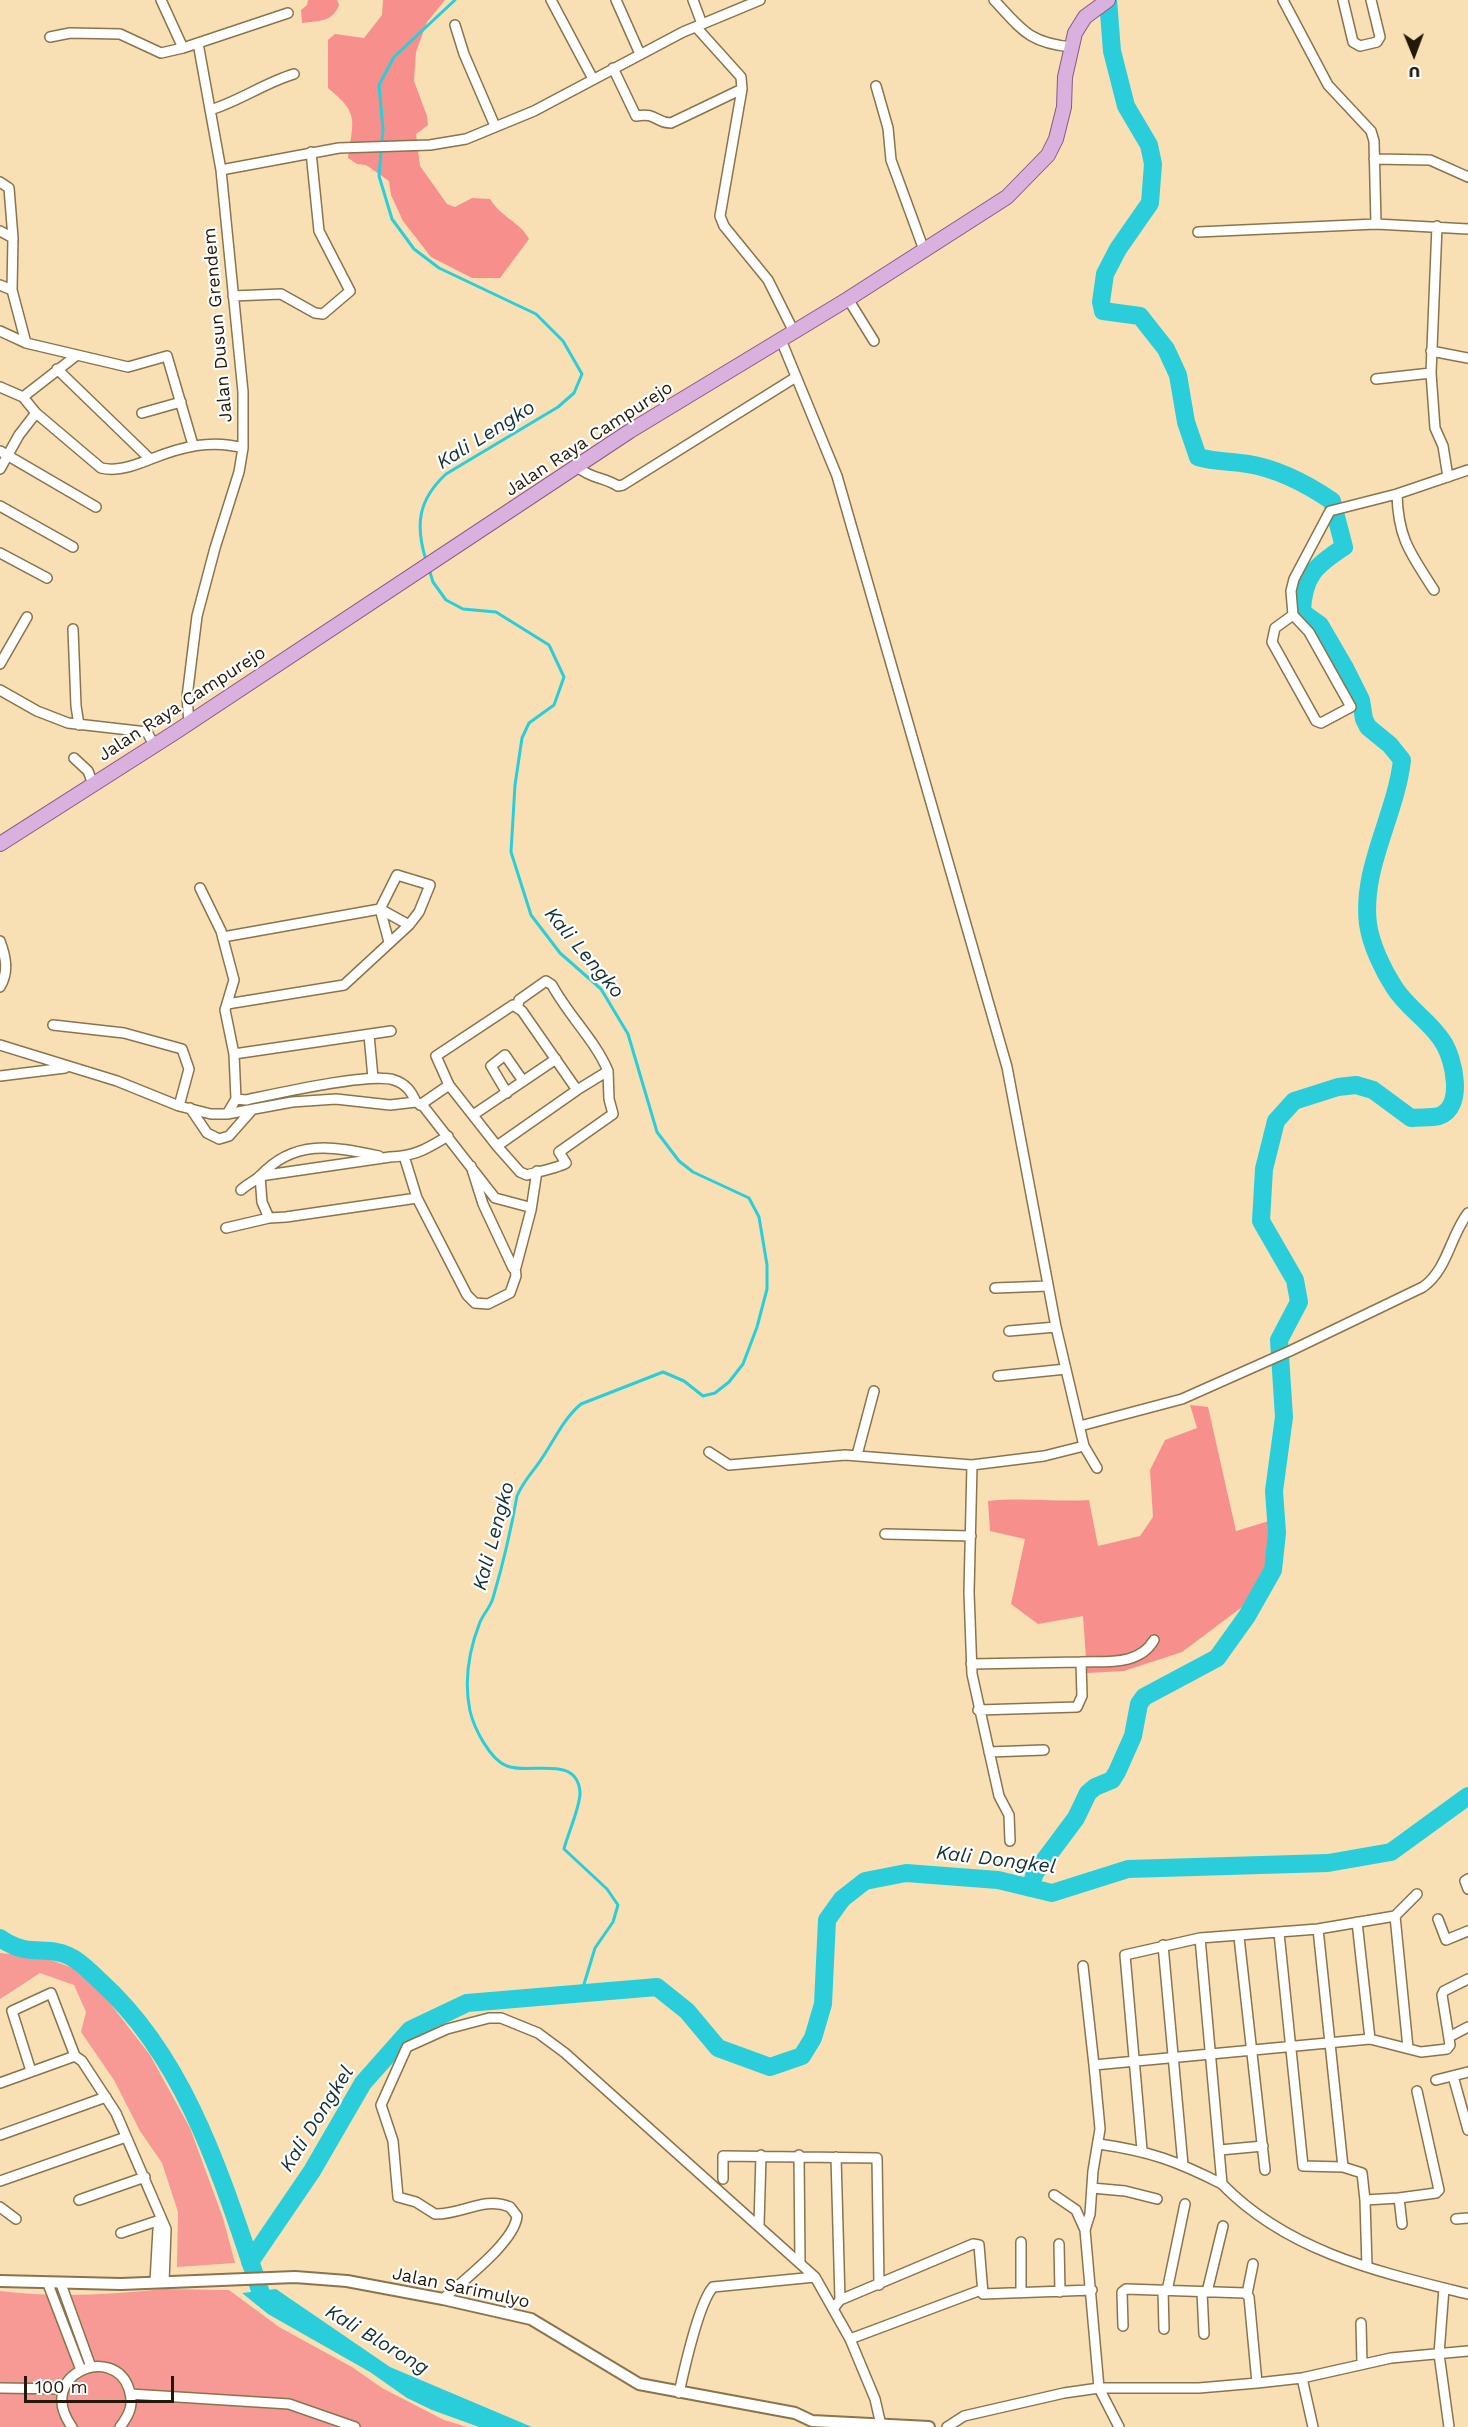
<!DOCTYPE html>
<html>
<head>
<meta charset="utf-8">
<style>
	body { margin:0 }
	#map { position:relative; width:1468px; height:2427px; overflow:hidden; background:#f8e0b4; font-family:"Work Sans",sans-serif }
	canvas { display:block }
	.north { position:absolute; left:1384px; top:24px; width:60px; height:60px; -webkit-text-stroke:4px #fff; paint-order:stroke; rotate:179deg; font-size:16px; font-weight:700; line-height:24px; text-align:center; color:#221908 }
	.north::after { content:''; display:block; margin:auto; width:21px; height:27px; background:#221908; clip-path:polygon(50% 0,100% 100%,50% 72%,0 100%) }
	.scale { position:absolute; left:24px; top:2376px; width:150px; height:27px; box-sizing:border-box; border:3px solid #221908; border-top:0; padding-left:8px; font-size:18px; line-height:21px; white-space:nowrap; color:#221908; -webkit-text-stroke:4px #fff; paint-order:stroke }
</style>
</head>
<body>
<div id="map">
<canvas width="1468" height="2427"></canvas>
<div class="north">U</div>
<div class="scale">100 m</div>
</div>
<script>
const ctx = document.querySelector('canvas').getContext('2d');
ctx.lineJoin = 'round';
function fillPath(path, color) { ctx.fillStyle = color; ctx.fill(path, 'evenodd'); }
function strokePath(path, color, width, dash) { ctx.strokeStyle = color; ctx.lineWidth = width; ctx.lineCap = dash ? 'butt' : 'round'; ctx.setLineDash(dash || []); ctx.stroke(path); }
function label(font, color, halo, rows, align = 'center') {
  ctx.font = font + ' "Work Sans",sans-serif'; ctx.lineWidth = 4.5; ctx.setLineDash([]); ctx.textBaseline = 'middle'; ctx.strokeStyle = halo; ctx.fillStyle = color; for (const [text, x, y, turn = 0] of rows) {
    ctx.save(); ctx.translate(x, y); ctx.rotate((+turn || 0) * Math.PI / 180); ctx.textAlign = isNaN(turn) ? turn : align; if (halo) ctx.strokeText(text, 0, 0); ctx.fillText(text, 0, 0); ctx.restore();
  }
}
fillPath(new Path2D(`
	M0,1953L42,1957L76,1969L102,1993L150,2055L190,2128L223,2218L235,2263L177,2267L178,2212L162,2163L140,2131L114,2080L81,2032L86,2012L74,1985L40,1973L0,1999Z
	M163,2289L229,2290L279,2327L352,2367L382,2388L444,2420L467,2427H0V2291C55,2298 108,2295 163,2289Z`), '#f79994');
fillPath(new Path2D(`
	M308,0H337L339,5C333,22 318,21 302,23L301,10L307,5Z
	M383,0H445L427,22L416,52L414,81L427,116L428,125L416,134L420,166L447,204L455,207L472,198L490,199C502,218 520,222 529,239L500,278H472L431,257L403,221L391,195L389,181L366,165L357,164L348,158C353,120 360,114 328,88V40L335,34L364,38L382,15Z
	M1190,1405L1208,1407L1236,1531L1282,1517L1274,1583L1182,1652L1124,1671L1087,1673L1083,1616L1038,1624L1011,1604L1025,1539L990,1531L988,1501C1021,1497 1055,1502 1089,1500L1098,1546L1140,1536L1153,1517L1150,1470L1165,1440L1197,1428Z`), '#f7908c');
fillPath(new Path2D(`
	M276,2289L390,2367L532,2427H479L432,2410L407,2398L370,2372L268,2314L242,2293Z`), '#2aceda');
strokePath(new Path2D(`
	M426,560C415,525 418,500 446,474L558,407L574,393L582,374L563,341L536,314L439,268L414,249L392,219L379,176L383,129L379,85L394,57L455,0
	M429,569L433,582L446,600L463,609L496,612L549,645L564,677L554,705L529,723L522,738L515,785L511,852L531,915L560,953L601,989L628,1034L657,1132L679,1161L693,1172L749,1198L759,1217L767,1265V1289L757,1327L743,1364L729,1382L715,1393L703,1396L684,1381L663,1372L581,1404C561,1421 553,1444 538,1464C530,1475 523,1482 517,1496C511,1530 503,1564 493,1598C491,1606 484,1613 480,1622C469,1650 464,1682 470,1711C474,1728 490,1760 507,1766C529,1775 577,1754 580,1792C581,1805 567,1836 564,1849L607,1889L618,1905L613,1922L595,1948L581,1994`), '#2aceda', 3);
strokePath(new Path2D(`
	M1030,1888L1035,1873L1076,1818L1088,1793L1095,1787L1112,1780L1117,1772L1133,1736L1139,1704L1144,1697L1217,1658L1247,1616L1273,1570L1277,1533L1274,1491L1284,1417L1279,1340L1299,1302L1295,1280L1261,1221L1264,1169L1276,1121L1294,1101L1338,1087L1356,1085L1373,1090L1411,1118C1420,1117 1431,1118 1439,1116C1465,1107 1454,1059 1443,1042C1430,1021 1407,1008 1394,987C1383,970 1371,945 1368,924C1361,868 1396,815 1402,760L1390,745L1368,727L1364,719L1361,700L1345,668L1320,625L1302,612C1303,576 1316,565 1344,547L1332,501C1307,484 1279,469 1248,464C1231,461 1215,462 1198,457L1186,422L1178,375L1166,349L1140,316L1103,311L1101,302L1105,274L1118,249L1150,203L1153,164L1149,145L1126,106L1112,51L1108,0
	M0,1938C27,1958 47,1945 69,1956C81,1961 91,1973 101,1982C190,2063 224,2186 262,2296L278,2306
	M250,2262L312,2171L363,2083L410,2030L467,2003L657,1987L687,2011L718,2048L770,2067L802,2056L813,2038L823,2004L827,1920L842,1899L865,1881L906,1873L998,1880L1052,1893L1128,1869L1328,1863L1391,1852L1468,1796`), '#2aceda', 18);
const minor = new Path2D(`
	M161,0L183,48
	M551,0L593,79
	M616,0L640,54
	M693,0L702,24
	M994,0C1022,30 1029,43 1072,47
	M1283,0L1328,85L1371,131L1374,141L1376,224
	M1343,0L1353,42L1360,46L1377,42L1380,37L1371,0
	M455,25L464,54L495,126
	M696,27L741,77L742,89
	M50,37L70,33L120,34L161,53L183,48L288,13
	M198,43L221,170
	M613,68L636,116C657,112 655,123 671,123L742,89L720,216L724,226L768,280L794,332
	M876,86L888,128L891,160L924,250
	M210,110C240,101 264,83 294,74
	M1374,159L1430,160L1468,177
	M0,182L9,188L13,238L12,290L26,343
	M0,231L13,238
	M1198,232L1376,224L1468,229
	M0,285L12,290
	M233,296L281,294L315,313L323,314L350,291L319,231L311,152
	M848,299L874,341
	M0,331L26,343L128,367L167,356L193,445
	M781,340L837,476L1007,1067L1056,1327L1084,1446L1044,1456L972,1465L969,1592L972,1674L999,1796L1009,1815L1010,1841
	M1431,351L1468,358
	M57,369L150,459
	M1431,373L1435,428L1443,446L1448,477
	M1376,379L1431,373L1437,226
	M0,387L23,397L36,413L101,468C119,472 135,465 151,459C181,447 211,439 243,448
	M23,397L77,355
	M142,413L181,402
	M0,451L96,507
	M577,467C594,480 601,476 618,486L623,485L796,377
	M0,469L19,435L36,413
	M0,506L73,547
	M0,553L47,578
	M1434,590C1411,554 1398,539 1397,494L1468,470
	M1293,615L1275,628L1272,642L1316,721L1321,723L1351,707L1309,632L1293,615L1291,591L1294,579L1330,511L1397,494
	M73,629L76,706L79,725
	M0,664L27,617
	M0,690L37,711L68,723L147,732L154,745
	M189,723L187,697L197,616L215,548L239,472L243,448V392L221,170L339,148L430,145L466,139L534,111L683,32L760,0
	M74,758L88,771L93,784
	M200,888L221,931L234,980L225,1010L234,1054
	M223,937L380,909L409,925
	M0,941C6,957 9,972 0,987
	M227,1004L344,985L409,925L419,912L430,885L397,875L380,909L389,942
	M518,1006L519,1000L546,981L552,985C568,1015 595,1040 608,1071
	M53,1025L124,1033L182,1049L189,1069L179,1106
	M369,1035L373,1078
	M0,1045L117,1081L179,1106L211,1114H227L292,1102L336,1099L390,1105L416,1102L424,1107L495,1198L529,1207L531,1210L516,1267L513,1268L483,1204L471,1166
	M0,1076L65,1068
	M507,1093L491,1066L505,1055L523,1081
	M236,1099L234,1054L391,1031
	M420,1105L449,1085L436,1056L513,1005L522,1011L577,1090L497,1146L449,1085
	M190,1108L207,1133L219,1139L229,1136L252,1110
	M227,1114L236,1099L246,1100C275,1094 370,1072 394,1080C406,1084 411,1091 416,1102
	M473,1115L556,1059
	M497,1146L520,1172L527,1175C537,1172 561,1167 566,1163L559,1152L613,1114L609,1099L608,1071L577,1090
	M404,1156L417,1198L286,1217L269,1218L262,1202L260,1176L390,1157C416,1156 426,1149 448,1136
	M241,1190C247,1184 255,1181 260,1176C294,1139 332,1146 379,1156
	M417,1198L467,1295L475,1303L488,1304L510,1293L516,1276L515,1267
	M531,1210L537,1171
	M226,1228L269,1218
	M995,1288L1048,1286
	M1009,1331L1056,1327
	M998,1376L1066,1369
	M1080,1426L1182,1399L1290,1351L1423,1287C1448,1269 1450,1236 1468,1213
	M1084,1446L1097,1468
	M709,1452L729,1465L845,1455L972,1465
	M857,1455L874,1391
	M885,1534L971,1536
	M971,1664L1081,1662
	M978,1710L1077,1707L1082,1696L1081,1662C1106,1661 1139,1666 1154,1640
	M989,1752L1044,1750
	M1468,1879L1465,1881L1468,1889
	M1438,1919L1446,1940L1468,1931
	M1357,1922L1370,2039
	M1318,1929L1343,2167
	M1279,1933L1303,2166L1343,2167L1362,2173L1365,2200
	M1239,1937L1265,2170
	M1163,1945L1183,2165
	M1083,1966L1094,2065
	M1449,2037L1468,2027
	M1408,2048L1395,1916L1417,1894
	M31,2071L12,2011L51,1993L75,2056L82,2061L116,2113L166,2229L164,2282
	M1453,2076L1468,2130
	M1436,2080L1468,2072
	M0,2083L75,2056
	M0,2135L106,2097
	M1099,2144C1149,2151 1177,2161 1222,2184L1200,1938
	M1142,2150L1125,1955L1200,1938L1318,1929L1395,1916
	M1220,2150L1263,2146
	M799,2155L800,2263
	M836,2157L840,2300
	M723,2179V2156L877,2158L879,2285
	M0,2181L126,2137
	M1222,2184C1288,2252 1379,2272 1468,2294
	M1092,2188L1125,2191L1157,2199
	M1054,2195L1076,2210L1085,2230L1099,2388L1119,2427
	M1399,2198L1436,2193L1439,2190L1417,2091
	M79,2200L145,2177
	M0,2207L16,2219
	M1456,2219L1468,2218
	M759,2225L761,2155
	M1085,2230L1090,2214L1093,2171L1100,2129L1094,2065L1370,2039L1421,2052L1447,2049L1450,2045L1442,1995L1444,1991L1468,1979
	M121,2233L160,2220
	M1021,2242V2293
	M1059,2244L1060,2292
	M1367,2267L1365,2200L1399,2198L1402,2224
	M155,2282L158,2229L162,2225
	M48,2284L81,2370
	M61,2284L91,2367
	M1444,2288L1439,2354L1449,2427
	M1163,2290L1164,2329
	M1167,2291L1185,2204
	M1202,2292L1204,2334
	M1207,2292L1223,2226
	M1247,2294L1253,2264
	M443,2299C462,2281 515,2242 517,2216L510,2207C484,2196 461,2215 435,2214L416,2202L398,2197L393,2141L381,2105L407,2047L447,2029L489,2018H501L538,2033L565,2053L815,2277L850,2339L875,2399L881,2425
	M833,2309L840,2300L973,2244L979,2245L983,2294L1092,2290
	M1361,2323L1362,2363
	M1123,2326L1122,2292L1126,2289L1245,2293L1249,2297L1257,2383
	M850,2339L981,2290
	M1302,2378L1313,2427
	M0,2388L62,2389
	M679,2393C684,2370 699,2303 713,2287L815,2277
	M130,2394L289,2404L355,2427
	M72,2427C34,2374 114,2343 129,2389C134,2404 130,2414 120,2427
	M947,2427L964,2416L1064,2393L1099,2388H1199L1257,2383L1302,2378L1391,2358L1468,2351`);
const tertiary = new Path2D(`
	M0,2281L121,2284L295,2277L347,2281L443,2299L531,2319L639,2384L795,2413L812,2421L929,2427`);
const primary = new Path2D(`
	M0,844L177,731L630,431L848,299L1007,197L1048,155L1056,139L1064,107L1065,77L1075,33L1085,17L1108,0`);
strokePath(minor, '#8a744c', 12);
strokePath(tertiary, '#8a744c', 14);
strokePath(primary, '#895985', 16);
strokePath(minor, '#fff', 9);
strokePath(tertiary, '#fff', 10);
strokePath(primary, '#d9b0de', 14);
label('18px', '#221908', '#fff', [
	["Jalan Dusun Grendem",218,325,-95],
	["Jalan Raya Campurejo",589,439,-33],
	["Jalan Raya Campurejo",182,704,-33],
	["Jalan Sarimulyo",461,2288,12]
]);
label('italic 20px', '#133235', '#fff', [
	["Kali Lengko",486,435,-32],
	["Kali Lengko",584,953,50],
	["Kali Lengko",494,1536,-75],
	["Kali Dongkel",996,1860,7],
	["Kali Dongkel",317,2119,-58],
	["Kali Blorong",377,2340,31]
]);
</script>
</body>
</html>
